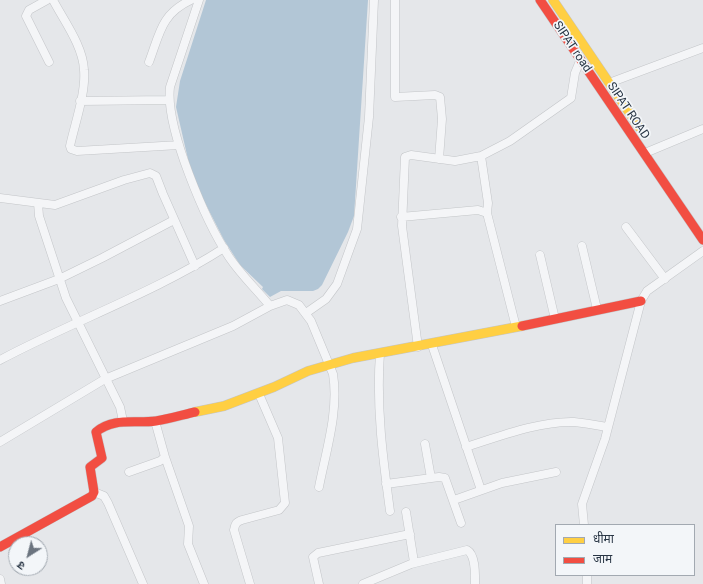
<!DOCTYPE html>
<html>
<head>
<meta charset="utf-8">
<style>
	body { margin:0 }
	#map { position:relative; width:703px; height:584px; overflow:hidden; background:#e5e7ea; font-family:Roboto,"Noto Sans Devanagari",sans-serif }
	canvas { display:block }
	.legend { position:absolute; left:555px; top:524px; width:140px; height:52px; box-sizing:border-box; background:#f3f6f9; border:1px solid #a2a9b1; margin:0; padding:5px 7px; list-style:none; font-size:12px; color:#293645 }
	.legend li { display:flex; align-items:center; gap:8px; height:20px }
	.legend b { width:20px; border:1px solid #a2a9b1 }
	.north { position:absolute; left:8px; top:536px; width:40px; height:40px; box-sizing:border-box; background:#f3f6f9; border:1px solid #a2a9b1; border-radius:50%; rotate:216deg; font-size:11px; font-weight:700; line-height:16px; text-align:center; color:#293645 }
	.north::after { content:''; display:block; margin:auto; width:14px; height:18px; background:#6b747f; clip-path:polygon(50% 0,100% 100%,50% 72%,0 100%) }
</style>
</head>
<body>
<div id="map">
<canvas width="703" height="584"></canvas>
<ul class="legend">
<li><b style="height:5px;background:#ffcf43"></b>धीमा</li>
<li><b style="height:5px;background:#f24e42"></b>जाम</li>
</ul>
<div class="north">उ</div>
</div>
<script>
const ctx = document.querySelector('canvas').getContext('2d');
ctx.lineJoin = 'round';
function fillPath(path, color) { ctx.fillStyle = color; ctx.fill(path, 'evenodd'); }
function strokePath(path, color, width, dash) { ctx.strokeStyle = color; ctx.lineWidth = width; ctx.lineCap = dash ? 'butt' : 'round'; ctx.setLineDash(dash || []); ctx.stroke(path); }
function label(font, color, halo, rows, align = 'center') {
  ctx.font = font + ' Roboto,sans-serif'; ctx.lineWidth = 3.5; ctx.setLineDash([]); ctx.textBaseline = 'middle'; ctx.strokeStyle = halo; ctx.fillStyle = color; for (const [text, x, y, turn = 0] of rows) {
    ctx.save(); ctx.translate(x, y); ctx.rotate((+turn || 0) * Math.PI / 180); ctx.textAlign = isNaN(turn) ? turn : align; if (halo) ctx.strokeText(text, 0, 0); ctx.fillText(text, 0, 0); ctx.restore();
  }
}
fillPath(new Path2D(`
	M206,0H368L354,216L348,232L322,285L318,289L313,291H281L270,297L262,289L263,287L240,265L224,240L204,201L190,168L176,107L180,81Z`), '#b2c6d6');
const street = new Path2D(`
	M47,0L29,10L26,16L49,62
	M53,0C64,21 83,46 84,70C86,93 75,123 70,146L71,149L77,151L179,145
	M199,0L170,87C165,128 206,222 229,257C241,275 257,290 270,306
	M395,0V97L435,95L440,97L442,119L439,159
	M149,62C160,33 161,14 191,0
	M609,83L703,48
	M80,101L169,100
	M645,153L703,129
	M481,156L488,203L487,213
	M0,198L55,205L124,180L150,173L156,176L163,194L195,266
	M38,203L39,216L66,298L120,407L123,421
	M401,217L478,210L487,213L516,327
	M626,227L665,279
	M582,246L597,309
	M540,255L555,319
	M0,301L59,279L102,258L174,220
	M306,313L326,299L337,284L357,229L369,117L374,0
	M432,345L481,490
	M418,347L402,226L405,157L411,155L455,161L481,156L510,141L571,98L575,73L580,61
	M380,353C376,407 383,459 390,511
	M0,360C73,321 154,293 224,248
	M0,442L105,379L233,326L270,306L287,300L299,305L311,321L333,374C339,411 326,451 319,487
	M425,444L431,478
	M466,447C498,437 539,421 574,422C585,423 596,425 607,427
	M165,457L189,526L188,544L204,584
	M129,472L160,461L165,457L155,421
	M386,484L439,477L445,478L461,523
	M94,492L104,496L108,503L143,584
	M454,500L502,483L556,472
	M406,512L414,562
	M584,525L582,504L605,439L641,301L647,291L703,251
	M0,579L1,584
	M250,584L234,530C235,524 236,522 242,520L279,510L285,503L278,438L259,394
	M319,584L313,557L318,553L410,534
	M363,584L411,564L467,550C476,555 475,575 475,584
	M587,584V575`);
const slow = new Path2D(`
	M553,0L639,127
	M195,412L224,406L274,387L308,371L353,358L522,326`);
const jam = new Path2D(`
	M540,0L703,240
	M522,326L641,301
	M0,547L92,496L94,492L90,467L102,458L96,432C114,417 135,424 156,421C169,419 182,415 195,412`);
strokePath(street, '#c3c5c8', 9);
strokePath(slow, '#c3c5c8', 10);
strokePath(jam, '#c3c5c8', 10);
strokePath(street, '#f4f5f7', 8);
strokePath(slow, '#ffcf43', 9);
strokePath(jam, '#f24e42', 9);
label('12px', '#293645', '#f3f6f9', [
	["SIPAT road",572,47,56],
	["SIPAT ROAD",628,111,56]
]);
</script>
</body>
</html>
